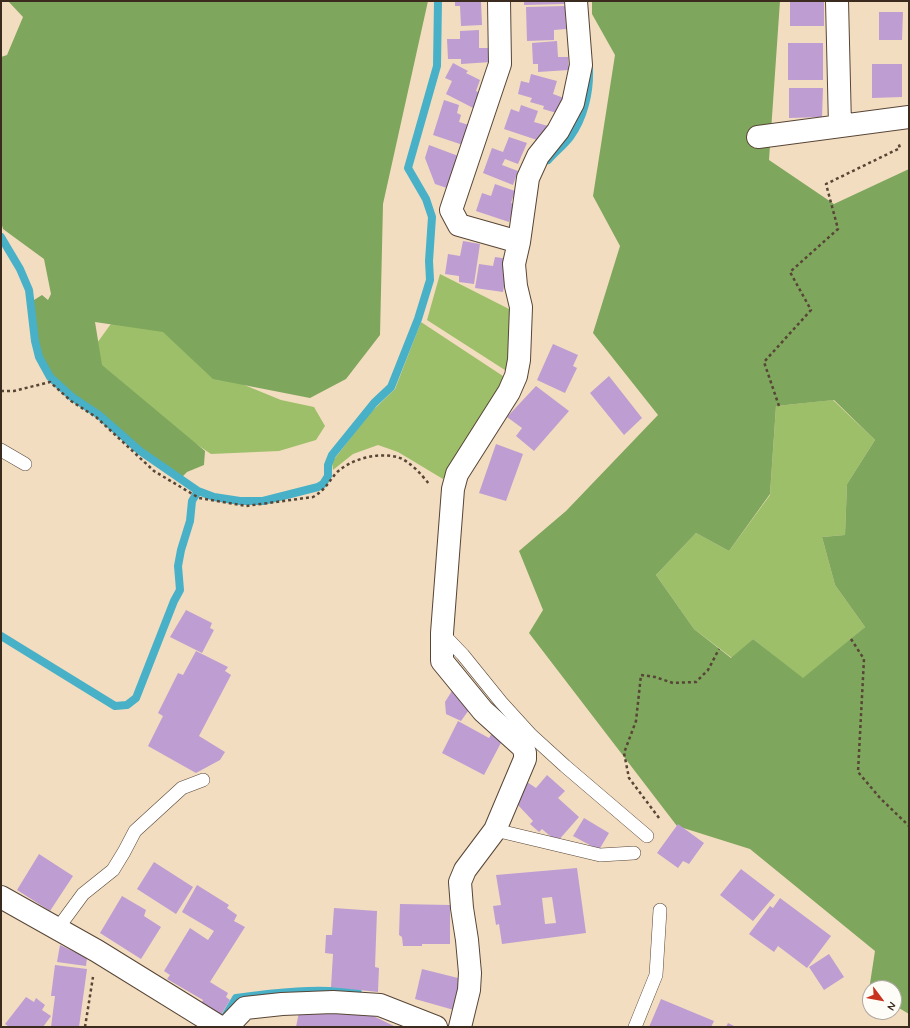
<!DOCTYPE html>
<html>
<head>
<meta charset="utf-8">
<style>
	body { margin:0 }
	#map { position:relative; width:910px; height:1028px; overflow:hidden; background:#f3ddc0; font-family:Mynerve,sans-serif }
	canvas { display:block }
	.frame { position:absolute; inset:0; border:2px solid #3b2a1e; pointer-events:none }
	.north { position:absolute; left:862px; top:980px; width:40px; height:40px; box-sizing:border-box; background:#fdfcf7; border:1px solid #afa8a0; border-radius:50%; rotate:122deg; font-size:11px; font-weight:700; line-height:16px; text-align:center; color:#3b2a1e }
	.north::after { content:''; display:block; margin:auto; width:14px; height:18px; background:#c8321e; clip-path:polygon(50% 0,100% 100%,50% 72%,0 100%) }
</style>
</head>
<body>
<div id="map">
<canvas width="910" height="1028"></canvas>
<div class="frame"></div>
<div class="north">N</div>
</div>
<script>
const ctx = document.querySelector('canvas').getContext('2d');
ctx.lineJoin = 'round';
function fillPath(path, color) { ctx.fillStyle = color; ctx.fill(path, 'evenodd'); }
function strokePath(path, color, width, dash) { ctx.strokeStyle = color; ctx.lineWidth = width; ctx.lineCap = dash ? 'butt' : 'round'; ctx.setLineDash(dash || []); ctx.stroke(path); }
fillPath(new Path2D(`
	M440,274L513,311L508,372L427,320Z
	M113,321L160,329L215,373L281,400L314,407L325,426L316,440L279,451L211,454L101,380L92,350Z
	M421,322L509,380L443,479L398,452L378,445L353,454L333,470L332,462L370,413L395,389Z
	M833,400L875,440L847,484L845,535L822,537L835,585L865,627L803,679L753,639L732,658L694,629L656,575L696,533L729,551L770,495L776,406Z`), '#9dbf69');
fillPath(new Path2D(`
	M8,1H428L383,204L380,335L346,379L310,398L213,379L163,332L95,322L102,365L205,451L204,465L187,472L181,478L139,449L99,413L73,396L51,377L40,356L36,342L32,305L34,300L42,295L48,300L51,294L44,259L3,229L1,222V57L7,55L23,17Z
	M592,1H780L769,160L834,204L909,169V1014L894,1005V988H870V991L869,990L875,951L750,849L677,826L529,633L543,610L519,551L566,511L658,415L593,333L620,246L593,196L615,55L592,14ZM834,400L875,440L847,484L845,535L822,537L835,585L865,627L803,678L753,639L731,658L694,629L656,575L696,533L729,551L770,494L776,406Z`), '#7ea65d');
strokePath(new Path2D(`
	M548,160C555,152 564,145 570,137C584,118 590,91 589,68
	M1,237L20,269L29,290L35,341L39,357L50,377L72,397L99,415L140,451L198,491L214,497L240,501H263L318,487L323,484L328,476V465L332,455L374,403L391,387L418,319L430,280L429,261L432,217L426,199L408,168L437,66L438,1
	M1,636L115,706L127,705L136,698L174,601L180,590L178,566L181,550L190,521L192,501L198,491
	M226,1015L236,998C278,992 316,988 358,993`), '#48b0c7', 8);
fillPath(new Path2D(`
	M455,1H481L482,25L461,26L460,6H455Z
	M524,1H564V4L524,5Z
	M790,1H824V26H790Z
	M565,6L566,29L554,30V40L527,41L526,7Z
	M879,12H903L902,40H879Z
	M479,30V48H490L491,62L461,64V59H448L447,39H460V31Z
	M557,41L558,57H568L569,70L538,72V64H533L532,43Z
	M788,43H823V80H788Z
	M453,63L468,71L466,73L480,80L476,91L484,95L477,110L446,94L452,81L445,78Z
	M872,64H902V97L872,98Z
	M531,74L557,81L553,94L564,98L560,114L543,109L544,106L530,102L532,98L518,94L521,81L529,83Z
	M789,88H823L822,117L789,118Z
	M444,100L459,105L457,113L461,115L459,122L472,126L466,146L433,135Z
	M521,105L538,111L534,122L548,126L543,142L504,129L511,109L519,112Z
	M509,137L527,143L518,164L505,159L502,165L518,171L513,185L483,173L492,148L503,152Z
	M429,145L461,157L450,189L435,184L425,158Z
	M495,184L515,191L511,203L515,204L509,222L476,211L482,193L491,196Z
	M463,241L480,244L474,284L459,282V276L445,274L448,254L460,256Z
	M495,257L509,259L503,292L475,288L479,264L493,266Z
	M553,344L578,355L573,366L577,368L565,393L537,380Z
	M609,376L642,418L624,435L590,393Z
	M536,386L569,411L534,451L516,436L522,428L507,417Z
	M496,444L523,454L506,501L479,493Z
	M186,610L212,623L210,628L214,630L202,653L170,637Z
	M196,651L228,667L225,671L231,675L199,736L225,752L220,760L196,773L148,746L163,716L158,713L178,673L183,675Z
	M455,686L471,707L461,721L446,714L445,702Z
	M458,721L489,738L492,733L503,739L484,775L442,753Z
	M547,775L565,791L558,798L579,817L557,842L542,829L539,832L530,824L533,821L517,804L527,782L536,788Z
	M584,818L609,833L599,850L573,836Z
	M678,824L704,843L689,864L683,861L678,868L657,853Z
	M39,854L73,876L50,911L17,890Z
	M154,862L193,887L176,914L137,889Z
	M577,868L586,933L502,944L499,924L496,925L493,906L501,905L496,875ZM552,897L556,923L545,924L542,898Z
	M741,869L775,895L753,921L720,895Z
	M197,885L229,905L227,908L237,915L234,921L245,927L210,982L228,993L226,997L230,1000L221,1015L201,1004L203,1000L167,979L170,975L164,971L190,928L208,940L214,931L182,912Z
	M122,896L146,910L144,916L161,927L141,959L100,933Z
	M780,898L831,936L807,968L778,946L774,952L749,934L770,906L773,908Z
	M400,904L450,905V944H422V946H403L402,937L399,935Z
	M334,908L377,911L375,967L379,968L378,992L331,987L333,954L325,953L326,935H332Z
	M60,945L87,958L86,966L57,962Z
	M829,954L844,977L824,990L809,967Z
	M55,965L87,969L79,1027H51L55,996H51Z
	M422,969L462,979L454,1010L415,999Z
	M26,997L34,1002L36,998L45,1005L42,1010L51,1016L43,1027H9L5,1024Z
	M661,999L714,1021L711,1027H649Z
	M299,1012H365L396,1027H296Z
	M728,1023L736,1027H726Z`), '#be9dd2');
const service = new Path2D(`
	M1,450L25,464
	M442,633L463,655L501,702L531,735L565,766L647,836
	M495,830L600,855L634,853
	M58,928L83,894L113,870L124,852L135,831L182,788L203,780
	M635,1027L656,975L660,910`);
const minor = new Path2D(`
	M499,1L500,64L451,210L459,225L519,242
	M837,1L840,126
	M758,137L909,117
	M1,897L97,951L220,1027
	M227,1027L245,1008L282,1004L333,1002L380,1005L436,1027
	M460,1027L469,990L470,973L467,940L462,908L460,882L465,870L495,830L525,759V753L523,747L483,711L442,661V633L453,489L457,474L509,392L516,376L519,360L521,307L516,286L514,264L519,242L528,178L538,156L558,131L573,103L581,65L576,1`);
strokePath(service, '#574536', 14);
strokePath(minor, '#574536', 24);
strokePath(new Path2D(`
	M1,391H14L50,382L71,401L96,417L154,471L199,498L246,506L313,497C324,491 328,483 336,473C351,459 377,452 397,457C409,460 422,475 429,484
	M779,406L764,362L811,310L790,272L838,229L826,184L900,148L898,142
	M851,639L864,659L858,772L880,798L909,826
	M659,818L629,778L624,753L636,721L641,675L655,677L673,683L696,682L708,670L719,649
	M85,1027L93,977`), '#574536', 2.5, [3, 3]);
strokePath(service, '#fff', 13);
strokePath(minor, '#fff', 22);
</script>
</body>
</html>
